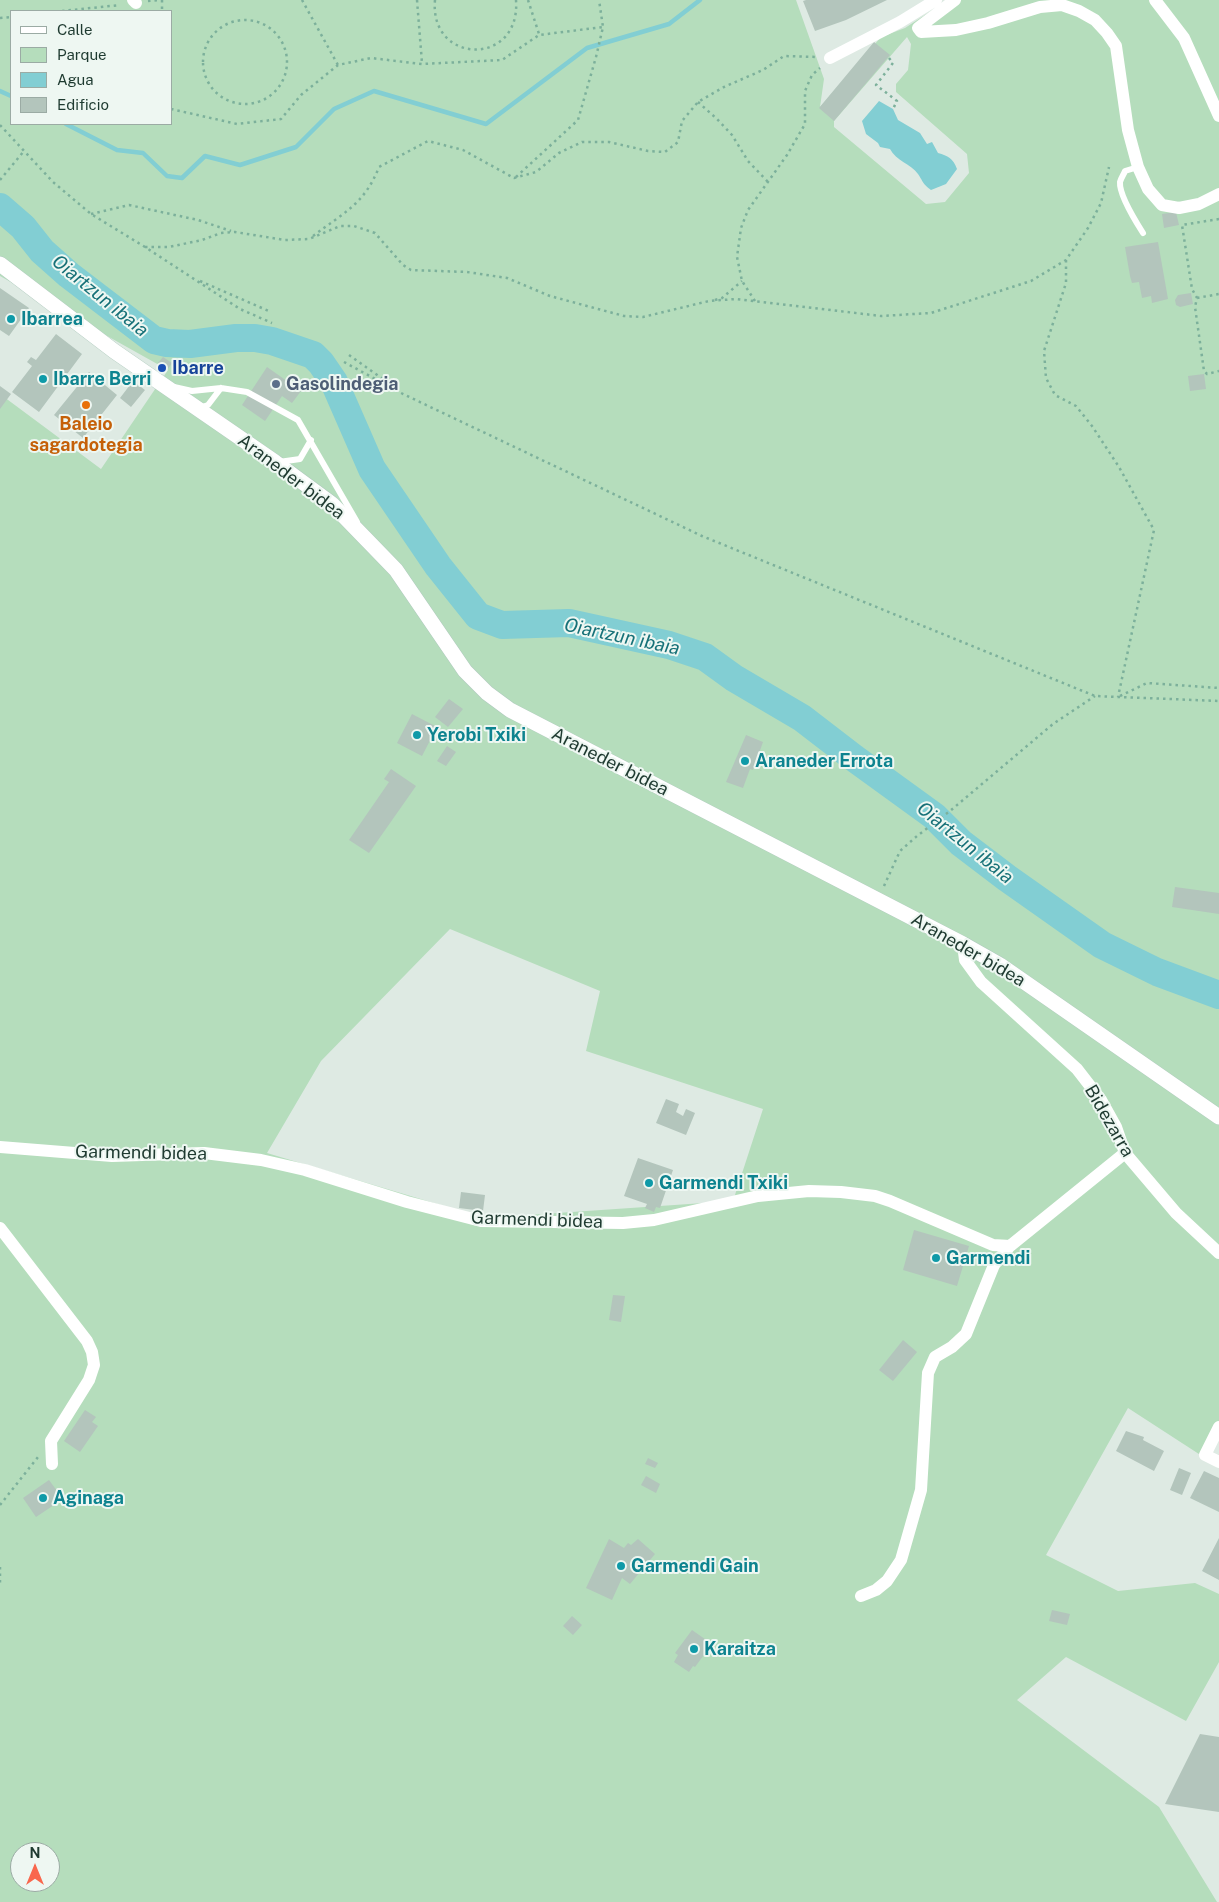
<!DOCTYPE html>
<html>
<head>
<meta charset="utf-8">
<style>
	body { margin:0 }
	#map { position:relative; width:1219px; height:1902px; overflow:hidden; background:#deeae3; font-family:"Public Sans",sans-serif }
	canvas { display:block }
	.legend { position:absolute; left:10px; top:10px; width:162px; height:115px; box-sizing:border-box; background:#eef7f2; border:1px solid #9baba4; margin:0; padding:6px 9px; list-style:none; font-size:15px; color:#1e3a30 }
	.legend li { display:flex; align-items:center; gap:10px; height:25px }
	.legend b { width:25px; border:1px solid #9baba4 }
	.north { position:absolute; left:10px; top:1842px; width:50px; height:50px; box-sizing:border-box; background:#eef7f2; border:1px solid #9baba4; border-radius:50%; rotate:0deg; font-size:14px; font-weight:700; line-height:20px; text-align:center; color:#1e3a30 }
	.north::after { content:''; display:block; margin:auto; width:18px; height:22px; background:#f9674d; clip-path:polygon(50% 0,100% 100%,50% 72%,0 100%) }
</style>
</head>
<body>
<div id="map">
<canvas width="1219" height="1902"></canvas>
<ul class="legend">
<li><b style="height:6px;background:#fff"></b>Calle</li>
<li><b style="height:14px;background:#b5ddbc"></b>Parque</li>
<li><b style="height:14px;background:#82ced3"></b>Agua</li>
<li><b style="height:14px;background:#b3c5bc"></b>Edificio</li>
</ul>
<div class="north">N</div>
</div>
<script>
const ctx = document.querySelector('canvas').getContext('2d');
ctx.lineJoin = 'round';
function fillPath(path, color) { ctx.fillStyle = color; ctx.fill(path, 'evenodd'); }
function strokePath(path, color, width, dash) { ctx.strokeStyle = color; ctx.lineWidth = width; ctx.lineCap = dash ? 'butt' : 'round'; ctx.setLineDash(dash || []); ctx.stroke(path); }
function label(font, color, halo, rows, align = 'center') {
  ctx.font = font + ' "Public Sans",sans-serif'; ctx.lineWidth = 4; ctx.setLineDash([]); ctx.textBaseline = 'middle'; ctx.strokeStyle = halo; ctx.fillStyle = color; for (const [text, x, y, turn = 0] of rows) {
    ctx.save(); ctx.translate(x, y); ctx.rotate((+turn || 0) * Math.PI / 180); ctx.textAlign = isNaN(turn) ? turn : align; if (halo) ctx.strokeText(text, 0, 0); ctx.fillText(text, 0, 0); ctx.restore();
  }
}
fillPath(new Path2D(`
	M0,0H796L824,79L820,107L881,37L905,28L948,0H1219V1421L1202,1456L1128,1408L1046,1555L1118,1591L1195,1583L1219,1594V1662L1186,1721L1066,1657L1017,1700L1159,1807L1217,1902H0V394L101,469L168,370L0,276ZM11,11H171V124H11ZM907,37L911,44L908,70L896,84V92L967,154L969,173L945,202L926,204L834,127V121ZM450,929L600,991L586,1051L763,1109L733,1201L484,1218L267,1153L321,1061ZM20,1852H50V1882H20Z`), '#b5ddbc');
fillPath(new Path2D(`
	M879,101L893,109L898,120L920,133L927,144L932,142L938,153C948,156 953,158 957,169L946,184L931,190C922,183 924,183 918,174C911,164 896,161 890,149L880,147L878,143L866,134L862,121Z`), '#82ced3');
strokePath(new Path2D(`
	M0,91L11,96
	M66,124L117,150L143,153L167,176L182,178L205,156L240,165L296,147L334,109L374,91L486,124L587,48L669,24L700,0`), '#82ced3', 4.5);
strokePath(new Path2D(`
	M0,207L23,227L42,251L69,275L154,340L167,343L190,344L236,338H255L272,341L313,355L321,363L334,382L372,469L438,566L478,616L502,625L569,623L669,645L705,657L734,678L802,718L854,758L934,816L961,843L1007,878L1102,945L1157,972L1219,995`), '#82ced3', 28);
fillPath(new Path2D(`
	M806,0H887L846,20L815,31L803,1Z
	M874,42L890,55L834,121L819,108Z
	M1176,212L1179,225L1164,228L1162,214Z
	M1158,242L1168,299L1152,303L1151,296L1142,298L1139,282L1132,283L1130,276L1125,247Z
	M0,288L29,308L9,336L0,330Z
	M1191,293L1193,304L1180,307L1176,305L1175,300L1178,295Z
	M56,334L82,354L39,412L12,392L32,366L27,362L31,357L36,360Z
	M163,357L172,363L168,369L158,363Z
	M267,367L301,391L292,403L282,396L265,421L242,405Z
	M89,372L117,395L83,438L54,415Z
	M1204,374L1206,389L1190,391L1188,376Z
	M133,381L145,390L131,407L120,398Z
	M0,386L11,394L0,409Z
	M449,699L463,709L448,727L435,717Z
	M412,714L437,727L422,756L397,743Z
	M746,735L763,742L753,770L750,769L743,788L726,782Z
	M447,746L456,752L446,766L437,761Z
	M391,769L416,786L369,853L349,840L389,782L384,779Z
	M1175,887L1219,893V914L1172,907Z
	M666,1099L679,1104L676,1112L683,1116L686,1109L695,1113L686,1135L656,1123Z
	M638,1158L673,1170L660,1208L656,1207L654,1212L645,1208L647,1204L624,1196Z
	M461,1192L485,1195L483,1211L459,1208Z
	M914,1230L969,1246L957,1286L903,1270Z
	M613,1295L625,1296L621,1322L609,1320Z
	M903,1340L917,1352L893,1381L879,1370Z
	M85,1410L96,1417L92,1422L98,1426L80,1452L64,1441Z
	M1126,1431L1144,1437L1143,1440L1164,1451L1154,1471L1116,1451Z
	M648,1458L658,1463L655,1468L645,1464Z
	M1179,1468L1191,1473L1182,1495L1170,1490Z
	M1204,1471L1219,1478V1512L1190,1498Z
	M646,1476L660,1484L656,1493L641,1485Z
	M49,1480L63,1499L36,1517L23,1498Z
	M1219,1538V1580L1202,1571Z
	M609,1539L624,1548L628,1543L631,1545L638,1539L655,1554L630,1584L622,1578L612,1600L586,1588Z
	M1052,1610L1070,1614L1067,1625L1049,1621Z
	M572,1616L582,1625L573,1635L563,1626Z
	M692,1630L712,1644L695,1667L693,1666L689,1672L674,1662L678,1655L675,1653Z
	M1200,1734L1219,1737V1812L1165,1804Z`), '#b3c5bc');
const secondary = new Path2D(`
	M0,264L114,351L275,462L332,504L396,570L465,671L487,693L510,710L963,944L1000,965L1219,1117`);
strokePath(secondary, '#b0cabe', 16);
strokePath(new Path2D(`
	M162,0V11
	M302,0L338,65
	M417,0L422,63
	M435,0C429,65 521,67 516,0
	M528,0L539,34
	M148,1L161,0
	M62,11L120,5
	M0,18L11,17
	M203 62a42 42 0 1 1 84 0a42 42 0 1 1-84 0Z
	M889,58L893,63L876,85L897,101L893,109
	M698,102L717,119L732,135L748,161L768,182
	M171,109L237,124L281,119L301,95L338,65L371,58L422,64L502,60L539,35L603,27
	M0,125L53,182L91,214L145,247L240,309L272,323
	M516,177L578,120L596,57L603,27L599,0
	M0,180L24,151
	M91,214L129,205L198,220L231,231
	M1219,219L1182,225L1192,289L1197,298L1195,307L1204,371L1207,374L1219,371
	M313,236C343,213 364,205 379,167L428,141L463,150L514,178L536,172L559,153L582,142H609L648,151L665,152L678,142L682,121L698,102L724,87L763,70L784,56L818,57
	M145,247H169L202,240L221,233L235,232L285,240L309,239L340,226H354L375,233L403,265L411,270L467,272L507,278L550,296L624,316L643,317L709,301L736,299L881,316L931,313L1031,281L1066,260L1088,228L1101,203L1109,167
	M1066,260V283L1044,351L1046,378L1055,395L1076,406L1092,426L1119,467L1154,530L1118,697
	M200,281L271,312
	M1197,298L1219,294
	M715,300L722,298L742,281
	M755,301L742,281L737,257L741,228L748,210L787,155L805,124V91L812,75L820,68
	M349,355L394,387
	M344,362L403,394L702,536L1095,696L1219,701
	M1120,696L1147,683L1219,688
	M884,886L900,851L917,836L950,811L1053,724L1095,696
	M0,1505L38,1457
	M0,1567V1585`), '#7cb09b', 2.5, [2.5, 4]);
strokePath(new Path2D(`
	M1138,167L1125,171C1124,174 1121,178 1120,182C1119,195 1136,222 1143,233
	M174,387L192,391L221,388L247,392L298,420L357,522
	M199,408L208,405L221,388
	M279,462L300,459L311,440`), '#fff', 6);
strokePath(new Path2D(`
	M133,0L136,3
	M955,0L918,28L921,32L956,30L988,23L1040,7L1062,5L1079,11L1095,20L1107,33L1116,46L1128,130L1138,167L1148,189L1162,205L1179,208L1199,204L1219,194
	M1155,0L1184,38L1219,116
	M830,58L900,22L936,0
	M963,944L965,960L981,982L1077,1069L1101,1100L1116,1127L1125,1153L1176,1213L1219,1253
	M0,1147L112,1156L204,1153L261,1160L305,1170L407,1202L481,1221L623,1223L654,1220L758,1196L809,1191L841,1192L875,1196L890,1201L993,1245L1010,1246L1125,1153
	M0,1228L87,1341L92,1352L94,1365L89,1380L51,1441L52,1464
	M1219,1427L1205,1455L1219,1462
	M861,1596L876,1590L887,1581L901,1560L921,1490L928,1373L935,1357L952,1347L966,1334L994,1265L1010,1246`), '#fff', 12);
strokePath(secondary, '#fff', 15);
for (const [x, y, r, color] of [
	[11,319,5,"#0f9aa8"],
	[162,368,5,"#1a4fb4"],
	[43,379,5,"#0f9aa8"],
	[276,384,5,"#5c6f8a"],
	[86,405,5,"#e8710a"],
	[417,735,5,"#0f9aa8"],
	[745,761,5,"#0f9aa8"],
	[649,1183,5,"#0f9aa8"],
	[936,1258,5,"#0f9aa8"],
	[43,1498,5,"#0f9aa8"],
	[621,1566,5,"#0f9aa8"],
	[694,1649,5,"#0f9aa8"]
]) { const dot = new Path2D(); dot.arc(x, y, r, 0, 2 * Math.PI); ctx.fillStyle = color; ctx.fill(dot); strokePath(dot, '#eef7f2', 2); }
label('bold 18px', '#0d838f', '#eef7f2', [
	["Ibarrea",21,319],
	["Ibarre Berri",53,379],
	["Yerobi Txiki",427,735],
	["Araneder Errota",755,761],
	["Garmendi Txiki",659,1183],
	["Garmendi",946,1258],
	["Aginaga",53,1498],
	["Garmendi Gain",631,1566],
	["Karaitza",704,1649]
], 'left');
label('bold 18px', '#164399', '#eef7f2', [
	["Ibarre",172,368]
], 'left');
label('bold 18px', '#4e5e75', '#eef7f2', [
	["Gasolindegia",286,384]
], 'left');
label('bold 18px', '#c56008', '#eef7f2', [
	["Baleio",86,424],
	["sagardotegia",86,445]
]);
label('18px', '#1e3a30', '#eef7f2', [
	["Araneder bidea",291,477,37],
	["Araneder bidea",610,762,27],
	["Araneder bidea",968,950,30],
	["Bidezarra",1109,1121,60],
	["Garmendi bidea",141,1153,1],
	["Garmendi bidea",537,1220,2]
]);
label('italic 19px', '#177178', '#eef7f2', [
	["Oiartzun ibaia",100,296,39],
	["Oiartzun ibaia",622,637,12],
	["Oiartzun ibaia",965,843,39]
]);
</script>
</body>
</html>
